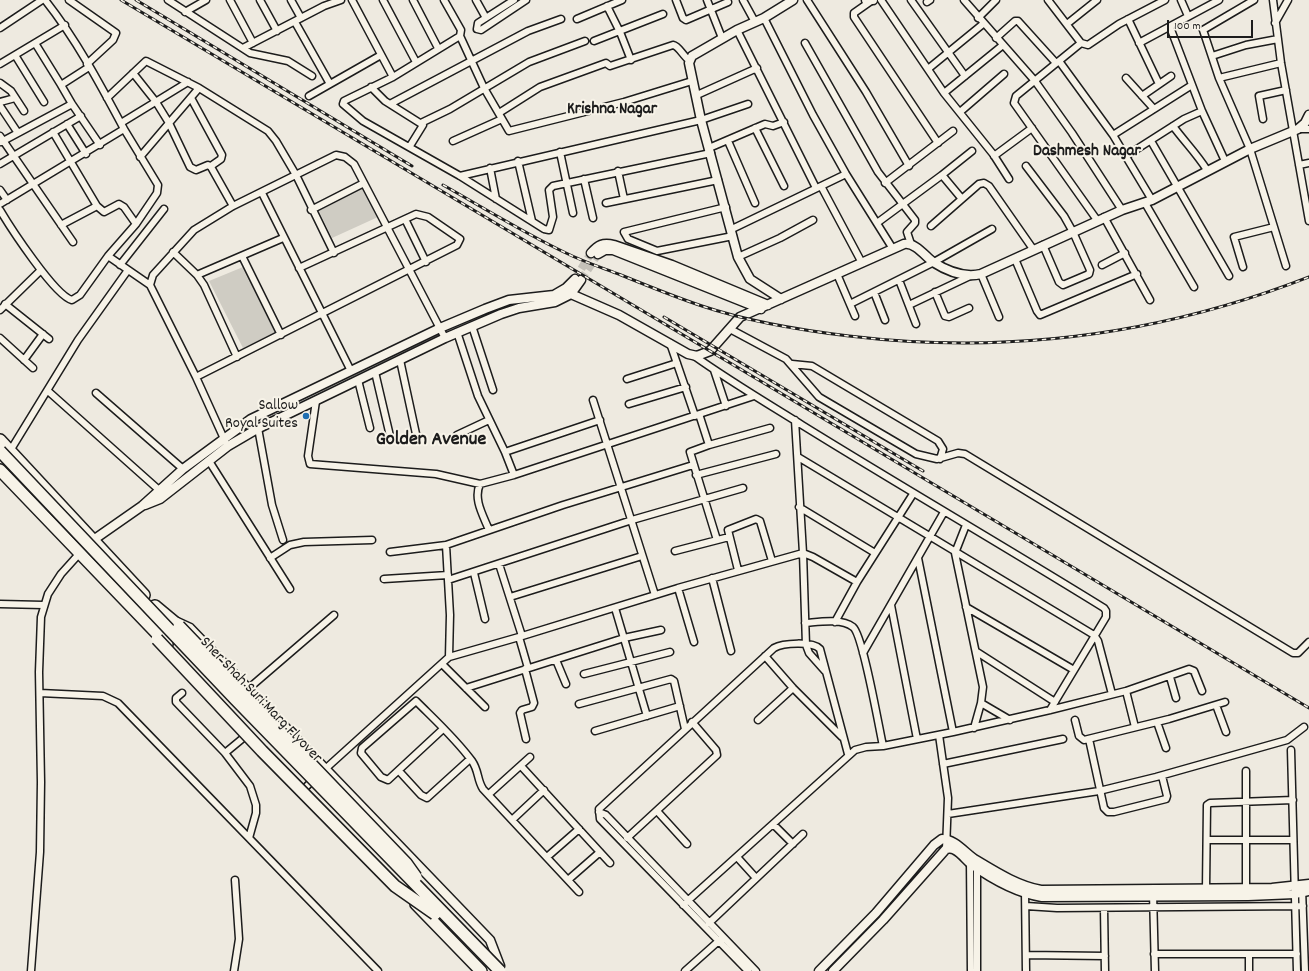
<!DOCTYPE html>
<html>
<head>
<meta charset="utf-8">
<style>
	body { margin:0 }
	#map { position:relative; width:1309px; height:971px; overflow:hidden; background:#eeeae0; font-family:Dekko,sans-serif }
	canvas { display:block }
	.scale { position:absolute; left:1167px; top:20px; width:86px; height:18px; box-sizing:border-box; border:2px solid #1c1c1c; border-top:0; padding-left:5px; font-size:12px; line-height:14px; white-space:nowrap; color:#1c1c1c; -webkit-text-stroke:3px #f7f3e8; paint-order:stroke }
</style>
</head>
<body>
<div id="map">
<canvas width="1309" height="971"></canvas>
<div class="scale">100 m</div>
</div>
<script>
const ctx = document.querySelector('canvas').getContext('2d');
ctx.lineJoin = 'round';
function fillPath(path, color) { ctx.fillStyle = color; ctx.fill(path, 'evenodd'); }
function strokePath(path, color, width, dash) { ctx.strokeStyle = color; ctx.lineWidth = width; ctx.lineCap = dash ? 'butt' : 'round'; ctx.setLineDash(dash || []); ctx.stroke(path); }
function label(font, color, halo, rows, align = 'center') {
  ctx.font = font + ' Dekko,sans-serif'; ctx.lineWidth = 4; ctx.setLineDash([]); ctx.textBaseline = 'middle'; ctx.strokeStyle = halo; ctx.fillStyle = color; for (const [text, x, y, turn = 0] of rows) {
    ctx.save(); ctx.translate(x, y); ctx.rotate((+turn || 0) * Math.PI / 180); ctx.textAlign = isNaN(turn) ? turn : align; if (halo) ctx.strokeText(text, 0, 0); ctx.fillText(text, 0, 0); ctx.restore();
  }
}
fillPath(new Path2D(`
	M363,188L378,217L332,238L319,211Z
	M243,267L276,334L243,348L209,281Z`), '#cfccc3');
strokePath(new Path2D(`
	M575,279L591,253
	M581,280L598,254`), '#c4c1b9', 8, [8, 4]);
const street = new Path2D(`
	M45,0C76,39 100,84 124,129
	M69,0L116,33L113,40L87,64
	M168,0L250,53L288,61L312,76
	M230,0L253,43
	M260,0L277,31
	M291,0L301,18
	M352,0L393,77
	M383,0L416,62
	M413,0L438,48
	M444,0L461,30L460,36L393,77L344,101L343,104L363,121L460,176L544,229L549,230L553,217L549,190L553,186L711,153
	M476,0L486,18
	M514,0L478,23L477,29L481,30L526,0
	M676,0L683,18L686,20L728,2
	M707,0L722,38
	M743,0L755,22
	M807,0L866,92L909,166
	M881,0L944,93L993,154L1009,179
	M911,0L965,76
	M964,0L1035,81L1072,133L1122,210
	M1048,0L1081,43L1088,45L1119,24L1165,0
	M1181,0L1188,16
	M1254,0L1203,30L1219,78L1250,149L1286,266
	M1273,0L1281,63L1309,221
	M871,1L854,13V17L938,143
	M927,2L930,0
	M607,6L620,32L631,60
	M185,12L206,0
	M764,18L813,115L846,174L893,249
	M978,18L996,0
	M577,19L622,0
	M1128,19L1159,84
	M295,22L330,84
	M1275,23L1288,0
	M1067,24L1097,0
	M1170,27L1202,111L1225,161
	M0,28L42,0
	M737,30L816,188
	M460,36L484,88L509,131L624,102L692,81
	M996,38L1015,21H1018L1056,63
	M594,41L663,14
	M35,43L61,85
	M805,43L878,172L915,220V223L907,232L911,244
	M1081,43L1016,96L1014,103L1097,220
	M1139,43L1219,0
	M243,48L324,6L341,0
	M15,55L44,102
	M1212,56L1246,45L1278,39
	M1059,61L1113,135L1152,200
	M0,64L65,25
	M89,67L61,85L72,104L100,145
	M928,69L983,24
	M133,73L156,102L169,123L190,167L196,170L208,165L211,167L233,206
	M1126,78L1154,109
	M1219,78L1281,63
	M0,83L11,91L24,111
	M371,87L385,101L423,125L410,146
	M944,93L1003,45
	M697,95L757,68
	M309,96L381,55
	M1142,96L1171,76
	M107,98L146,61L199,88L268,131L276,141L296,175L334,253
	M191,98L222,155L221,159L211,166
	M0,102L15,98
	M390,104L528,31L561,19
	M0,106L18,133
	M960,112L1004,74
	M499,113L540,87L606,63L610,66L673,45C679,46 683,56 689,60
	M1263,119L1259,96L1286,90
	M121,123L188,82
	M421,123L450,109L529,62L585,41
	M67,124L86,154
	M1173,126C1184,141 1197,154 1207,170
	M755,128L784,186
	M1298,129H1309
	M53,132L97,206
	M1113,135L1192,85
	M0,136L73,242
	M453,141L502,119
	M728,141L755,203
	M1151,141L1229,276
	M1,142L72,104
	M709,148L765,124L773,126L784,122
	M560,152L573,213
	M994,156L1032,128
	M1126,156L1184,119L1202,111
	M140,157L199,88
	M518,161L532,221
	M0,164L81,116
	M1299,165L1309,163
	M1026,166L1064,216L1073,232L1090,270L1089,274L1063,285L1059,282L1043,245
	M490,168L496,199
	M618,171L624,199
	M942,175L962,199
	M460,176L701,120L748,104
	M584,179L593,218
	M885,183L953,131
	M821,186L862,263
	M0,190L7,200
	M262,193L351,371
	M606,203L718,180
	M1145,203L1194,287
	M0,204L124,129L158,185L157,193L136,224L108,256L80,295L72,300C55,296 10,227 0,210
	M726,207L624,232L628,239L657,251L733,236
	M311,210L364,183
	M1104,217L1150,300
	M405,219L426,262
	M877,223L942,175L972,151
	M61,225L97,206L104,212L119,204L124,207L136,224
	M931,226L979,184L984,183L989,186L1033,249
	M732,229L846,174
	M173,252L197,275L204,285L237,357
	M108,256L150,285
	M242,256L281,335
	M738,257L780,238L813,220
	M1015,259L1037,311L1040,315L1137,274
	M120,265L164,209
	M1102,265L1125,253
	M1243,267L1234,237L1274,227
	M837,274L855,316
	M981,274L999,317
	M197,275L283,238
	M899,280L916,324
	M874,292L885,320
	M935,292L945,316L949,317L969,308
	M5,304L49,339
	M850,304L934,262L992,229
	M909,305L970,276
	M0,310L41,270
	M472,326L493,390
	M730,329L786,359L819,397L916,454L937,459L958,453L965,454L1293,653H1298L1309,642
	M457,332L478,396L505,452L514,475
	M0,338L33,368
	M670,343L695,416
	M693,355C728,380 765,402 802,425C902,487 1004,546 1104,608L1106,611V617L1050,710
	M24,360L43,334
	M400,360L416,434
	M792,364L812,366L938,441L943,449L940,459
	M714,370L726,406
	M375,372L390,436
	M196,377L457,245L460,239L428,217L416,214L299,268
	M627,379L677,363
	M358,380L370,428
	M48,391L159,490
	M96,393L183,469
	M593,400L655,595
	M316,401L308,456L310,464L436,474L480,484L514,475L754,396
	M629,404L686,387
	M699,414L709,445
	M795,420L803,553L806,645L809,653L825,671
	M258,428L272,505L283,540
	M457,435L489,420
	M225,441L196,377L150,285L153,275L194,230L233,206L336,155L345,157L354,164L445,338
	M10,451L78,340L128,270
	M505,452L600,420
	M798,457L1094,635L1098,641L1112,694
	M209,461L290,589
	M696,475L776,454
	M480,484C473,499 483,515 489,530
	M799,507L875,553
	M966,525L955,553L983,687L981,703L974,728
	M717,540L690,452L709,445L770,428
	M446,545L450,615L449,657
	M675,551L729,537
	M390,552L446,545L563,505L693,465
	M270,558L290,545L304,542L372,540
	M918,558L953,732
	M499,564L522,636
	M738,570L728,530L756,519L760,521L772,561
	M474,573L485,619
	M712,578L731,651
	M384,579L448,575
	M448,580L632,520L743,488
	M678,588L694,642
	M510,597L642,556
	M0,604L43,605
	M891,605L917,739
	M966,607L1074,670
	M615,608L647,716
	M835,622L857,582L913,494
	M805,623C819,622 841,618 853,627C863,635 879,728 883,746
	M519,637L528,668
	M977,652L1055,702
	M863,653L944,512
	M765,656L793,688L842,737
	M556,660L566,684
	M442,664L485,707
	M525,669L534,703L532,707L522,710L520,713L526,739
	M584,674L670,652
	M1170,677L1176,698
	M466,688L624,638L661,630
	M248,689L334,615
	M1126,691L1135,727
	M40,693L103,696L118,703L378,971
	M182,693L176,698V702L225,753L250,786L256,805V813L249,838
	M981,703L1010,720
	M579,704L671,679L674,681L685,729
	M1216,705L1226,732
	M758,720L793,688
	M1075,720L1079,736L1084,740L1169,719L1225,702
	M1157,722L1166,748
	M443,729L388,780L381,777L361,753L362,748L416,701C435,720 456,739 472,761C479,771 477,780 483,789L579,892
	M595,731L680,706
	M939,735L948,798L946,849
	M1089,739L1104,808L1108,812H1114L1166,799L1167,796L1162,776
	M1291,750L1297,971
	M225,753L248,734
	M943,764L1063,739
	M521,766L610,863
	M323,771L449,657L519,637L678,588L803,553L813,557L857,582
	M399,771L421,795L427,798L470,759
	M1246,771V889
	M305,788L315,778
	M489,794L530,757
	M657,811L687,844
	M599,812L606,815L756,971
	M948,814L1099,791L1156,777L1287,740L1304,727
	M512,820L544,790
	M773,824L793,844
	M627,838L717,755L716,750L692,722
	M1207,840H1293
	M547,857L579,829
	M737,857L756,878
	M970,861L971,971
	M977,866V971
	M568,880L600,852
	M1206,889L1207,805L1210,803L1293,800
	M1302,889L1305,971
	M1025,890L1026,971
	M1153,893L1155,971
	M683,905L855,750L866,747L883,746L953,732L1050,710L1126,691L1189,669L1194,671L1202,691
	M1026,906L1057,908L1303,906
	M1104,908L1105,971
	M709,923L803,834
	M1154,954H1297
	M1026,955L1105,956
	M31,971L40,852L41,782L39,672L41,617L48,594L61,574L79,554
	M234,971L239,939L235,880
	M685,971L722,938
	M748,971L600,819L599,809L774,648C783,643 812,641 820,649L848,754
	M1249,971V954`);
const secondary = new Path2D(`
	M866,0H873
	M591,253C598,245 603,242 614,245L672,265L768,305
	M598,254L605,250H613L761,309
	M571,294L619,315L688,354L697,356L710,351L740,317L904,244C915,242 925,256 933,262C947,271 964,278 981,274L1122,210L1152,200L1250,149L1298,129L1305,123L1309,115
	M781,299L750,279L738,257L701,120L689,63L692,56L737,30L764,18L793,0
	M145,505L160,499L228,446L257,429L445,338L501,314L519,308L555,302L571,294L581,280
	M89,543L142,506L183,469L251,419L440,328L485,309L509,300L554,295L566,288L575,279
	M177,622L190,628L490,940L500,966
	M819,971L876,913L934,845L942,839C955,839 966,854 976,860C996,872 1018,886 1041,890L1272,888L1309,884
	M833,971L883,920L946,849C950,848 952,848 955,850C961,853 966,860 971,864C992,879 1017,893 1042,897L1248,896L1295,894L1309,891`);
const highway = new Path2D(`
	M0,440L144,595
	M0,470L167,644
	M155,606L179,626
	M416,904L481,971`);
strokePath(street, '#1c1c1c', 9);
strokePath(secondary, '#1c1c1c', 11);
strokePath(highway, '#1c1c1c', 14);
strokePath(street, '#f7f3e8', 6);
strokePath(secondary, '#f7f3e8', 8);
strokePath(highway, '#f7f3e8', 11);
const rail = new Path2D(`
	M121,0L1309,708
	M136,0L412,166
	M443,185C484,208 524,233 566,253C584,262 603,268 621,275C648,286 675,297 702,306C750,322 799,330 849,336C1007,355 1161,335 1309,277
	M664,317L923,471`);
strokePath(rail, '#1c1c1c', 3);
strokePath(rail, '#f7f3e8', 1.5, [4.5]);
const highwayBridge = new Path2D(`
	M0,451L236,700L500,971
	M179,626L406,863L416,877
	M157,639L262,751L395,886L435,914`);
strokePath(highwayBridge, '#1c1c1c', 14, []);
strokePath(highwayBridge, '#f7f3e8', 11);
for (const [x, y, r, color] of [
	[306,416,4,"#1f6fb2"]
]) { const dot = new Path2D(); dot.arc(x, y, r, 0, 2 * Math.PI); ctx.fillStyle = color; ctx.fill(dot); strokePath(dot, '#f7f3e8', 1.5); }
label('16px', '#1c1c1c', '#f7f3e8', [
	["Sallow",298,407],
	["Royal Suites",298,425]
], 'right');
label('16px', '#1c1c1c', '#f7f3e8', [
	["Sher Shah Suri Marg Flyover",260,701,46]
]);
label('bold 17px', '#1c1c1c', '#f7f3e8', [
	["Krishna Nagar",612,111],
	["Dashmesh Nagar",1087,153]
]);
label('bold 20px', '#1c1c1c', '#f7f3e8', [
	["Golden Avenue",431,441]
]);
</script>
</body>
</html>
